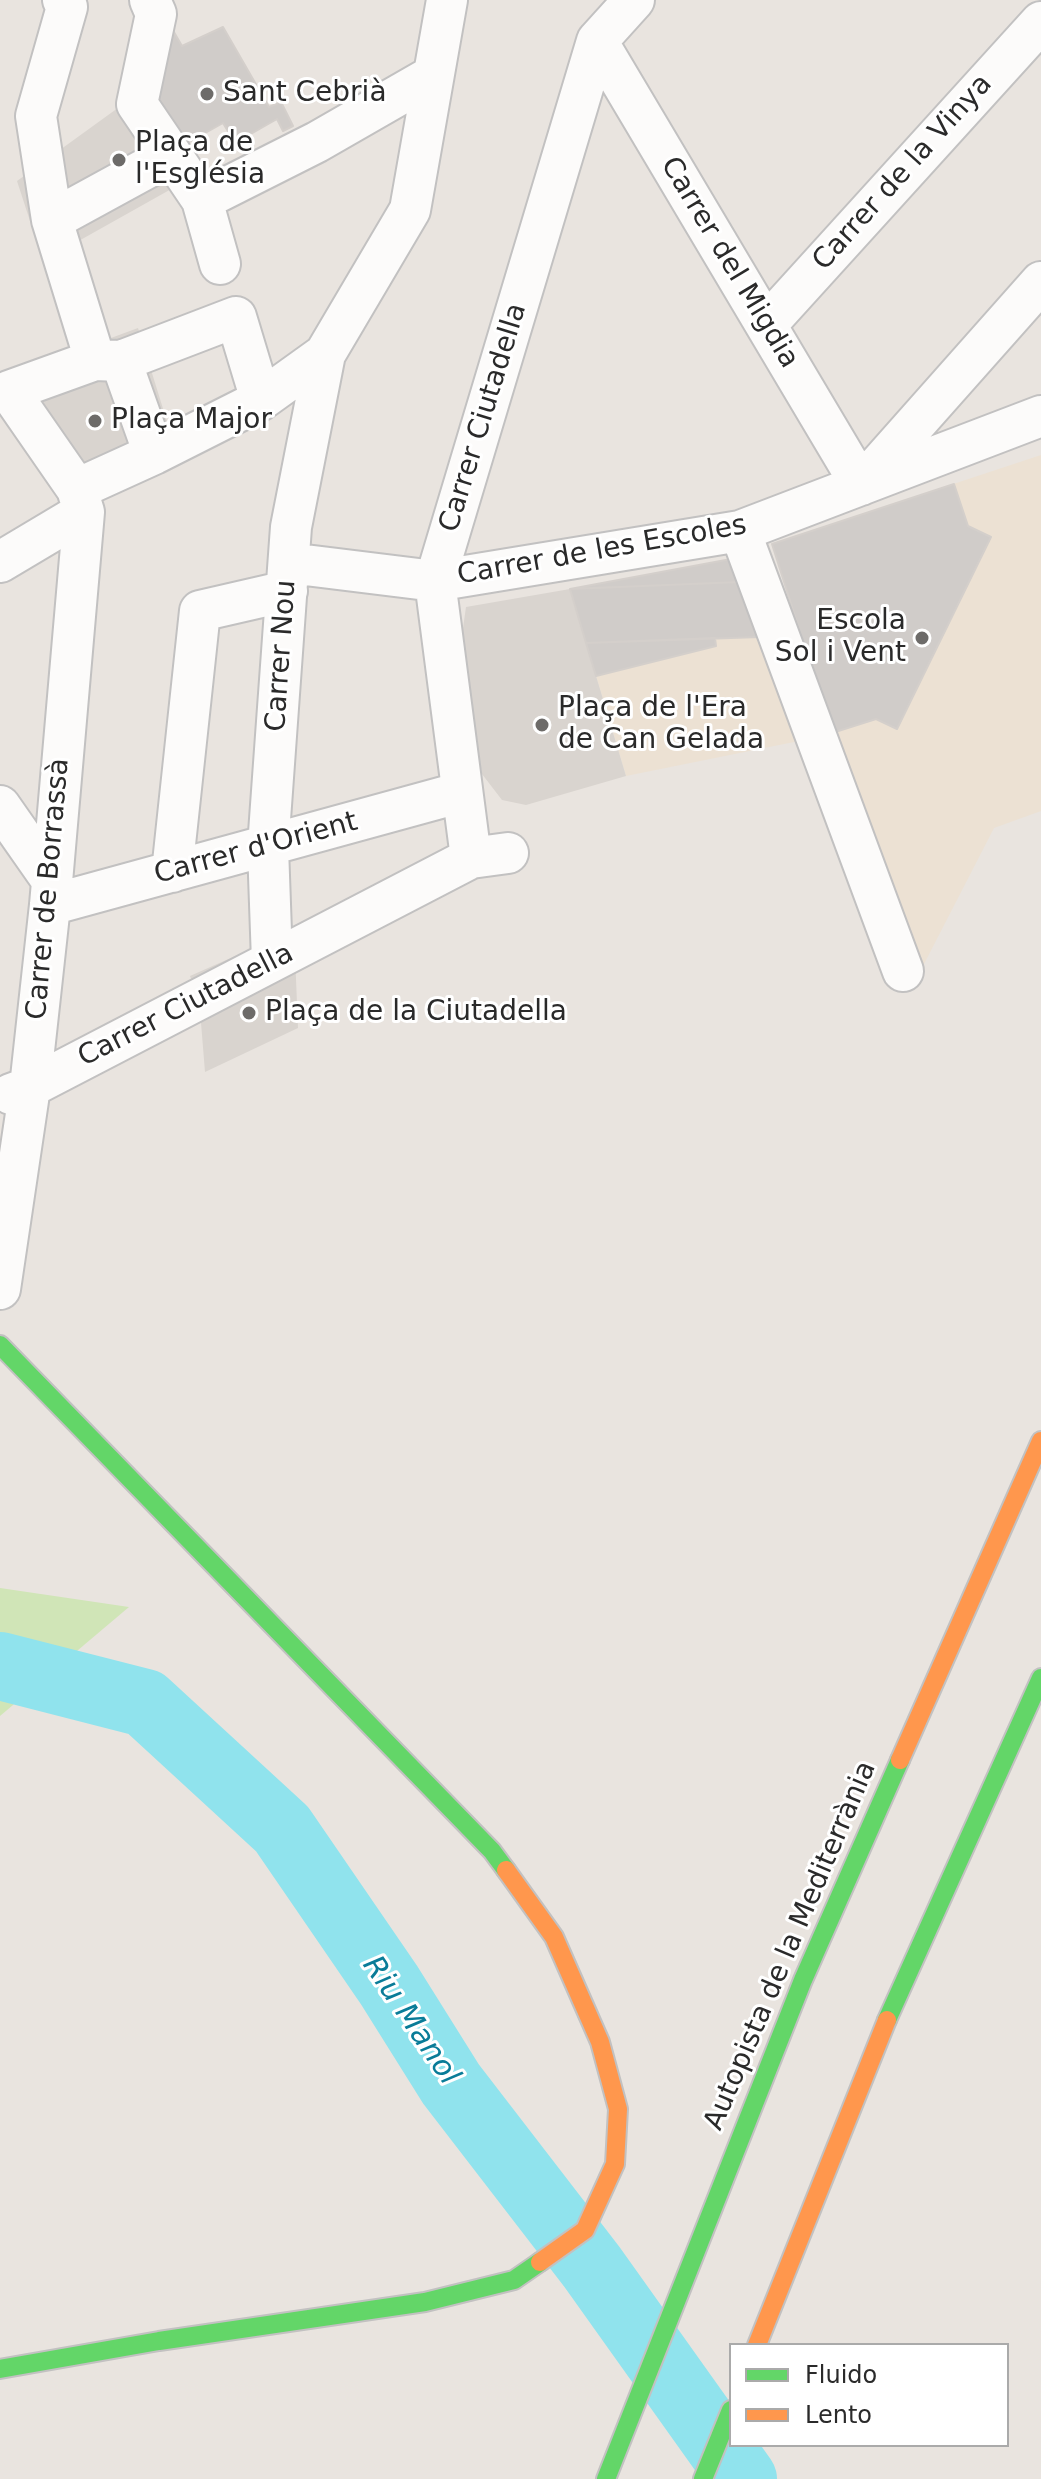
<!DOCTYPE html>
<html>
<head>
<meta charset="utf-8">
<style>
	body { margin:0 }
	#map { position:relative; width:1041px; height:2479px; overflow:hidden; background:#e9e4df; font-family:"DejaVu Sans",sans-serif }
	canvas { display:block }
	.legend { position:absolute; left:729px; top:2343px; width:280px; height:104px; box-sizing:border-box; background:#fff; border:2px solid #aaa; margin:0; padding:10px 14px; list-style:none; font-size:24px; color:#2a2a2a }
	.legend li { display:flex; align-items:center; gap:16px; height:40px }
	.legend b { width:40px; border:2px solid #aaa }
</style>
</head>
<body>
<div id="map">
<canvas width="1041" height="2479"></canvas>
<ul class="legend">
<li><b style="height:10px;background:#63d668"></b>Fluido</li>
<li><b style="height:10px;background:#ff974d"></b>Lento</li>
</ul>
</div>
<script>
const ctx = document.querySelector('canvas').getContext('2d');
ctx.lineJoin = 'round';
function fillPath(path, color) { ctx.fillStyle = color; ctx.fill(path, 'evenodd'); }
function strokePath(path, color, width, dash) { ctx.strokeStyle = color; ctx.lineWidth = width; ctx.lineCap = dash ? 'butt' : 'round'; ctx.setLineDash(dash || []); ctx.stroke(path); }
function label(font, color, halo, rows, align = 'center') {
  ctx.font = font + ' "DejaVu Sans",sans-serif'; ctx.lineWidth = 6; ctx.setLineDash([]); ctx.textBaseline = 'middle'; ctx.strokeStyle = halo; ctx.fillStyle = color; for (const [text, x, y, turn = 0] of rows) {
    ctx.save(); ctx.translate(x, y); ctx.rotate((+turn || 0) * Math.PI / 180); ctx.textAlign = isNaN(turn) ? turn : align; if (halo) ctx.strokeText(text, 0, 0); ctx.fillText(text, 0, 0); ctx.restore();
  }
}
fillPath(new Path2D(`
	M1041,455V811L994,828L922,968L832,733L772,544Z
	M731,559L799,741L626,776L570,589Z`), '#ece1d3');
fillPath(new Path2D(`
	M0,1588L129,1607L0,1716Z`), '#d0e5b7');
fillPath(new Path2D(`
	M151,84L198,174L43,261L17,181Z
	M138,328L178,457L73,501L0,379Z
	M570,589L626,776L526,805L502,800L482,774L461,642L466,607Z
	M294,930L298,1028L205,1072L199,998L190,976Z`), '#d9d4cf');
strokePath(new Path2D(`
	M0,1666L145,1703L282,1829L389,1985L451,2084L592,2267L743,2479`), '#90e3ed', 68);
const building = new Path2D(`
	M167,20L182,46L223,27L269,107L281,102L293,126L283,131L277,119L235,143L223,123L184,145L151,84Z
	M954,484L968,526L991,537L897,729L876,719L832,733L772,544Z
	M731,559L740,582L570,589Z
	M740,582L760,637L586,643L570,589Z
	M715,638L716,646L596,676L586,643Z`);
fillPath(building, '#d0ccc9');
strokePath(building, '#d4cfcb', 2);
const street = new Path2D(`
	M63,0L67,7L36,116L52,220L95,360
	M150,0L156,14L137,104L202,200L220,264
	M597,41L861,485L1041,282
	M202,200L317,142L432,76
	M52,220L171,155
	M766,325L1041,22
	M154,454L261,400L325,354L410,210L447,0
	M77,489L154,454L121,361
	M740,531L903,971
	M0,562L84,512
	M289,563L435,581L740,531L1041,416
	M0,806L51,879
	M471,858L435,581L597,41L634,0
	M172,872L200,611L287,591
	M50,905L462,792
	M272,961L268,847L291,527L325,354
	M11,1094L30,1087L471,858L508,853
	M0,1289L30,1087L50,905L84,512L77,489L9,391L95,360L121,361L236,317L261,400`);
const fast = new Path2D(`
	M0,1345L492,1851L506,1870
	M887,2020L1041,1678
	M0,2369L159,2341L425,2302L514,2280L540,2262
	M606,2479L803,1980L900,1760
	M703,2479L731,2410`);
const slow = new Path2D(`
	M900,1760L1041,1441
	M506,1870L554,1937L600,2042L618,2109L615,2164L585,2230L540,2262
	M757,2345L887,2020`);
strokePath(street, '#c2c1c1', 44);
strokePath(fast, '#c2c1c1', 22);
strokePath(slow, '#c2c1c1', 22);
strokePath(street, '#fcfbfa', 40);
strokePath(fast, '#63d668', 18);
strokePath(slow, '#ff974d', 18);
for (const [x, y, r, color] of [
	[207,94,8,"#6d6b69"],
	[119,160,8,"#6d6b69"],
	[95,421,8,"#6d6b69"],
	[922,638,8,"#6d6b69"],
	[542,725,8,"#6d6b69"],
	[249,1013,8,"#6d6b69"]
]) { const dot = new Path2D(); dot.arc(x, y, r, 0, 2 * Math.PI); ctx.fillStyle = color; ctx.fill(dot); strokePath(dot, '#fff', 3); }
label('28px', '#2a2a2a', '#fff', [
	["Sant Cebrià",223,94],
	["Plaça de",135,144],
	["l'Església",135,176],
	["Plaça Major",111,421],
	["Escola",906,622,"right"],
	["Sol i Vent",906,654,"right"],
	["Plaça de l'Era",558,709],
	["de Can Gelada",558,741],
	["Plaça de la Ciutadella",265,1013]
], 'left');
label('28px', '#2a2a2a', '#fff', [
	["Carrer de la Vinya",903,173,-48],
	["Carrer del Migdia",729,263,59],
	["Carrer Ciutadella",484,418,-73],
	["Carrer de les Escoles",602,551,-10],
	["Carrer Nou",282,656,-86],
	["Carrer d'Orient",256,849,-15],
	["Carrer de Borrassà",49,889,-85],
	["Carrer Ciutadella",186,1006,-27],
	["Autopista de la Mediterrània",791,1946,-67]
]);
label('italic 30px', '#097c98', '#fff', [
	["Riu Manol",410,2021,56]
]);
</script>
</body>
</html>
